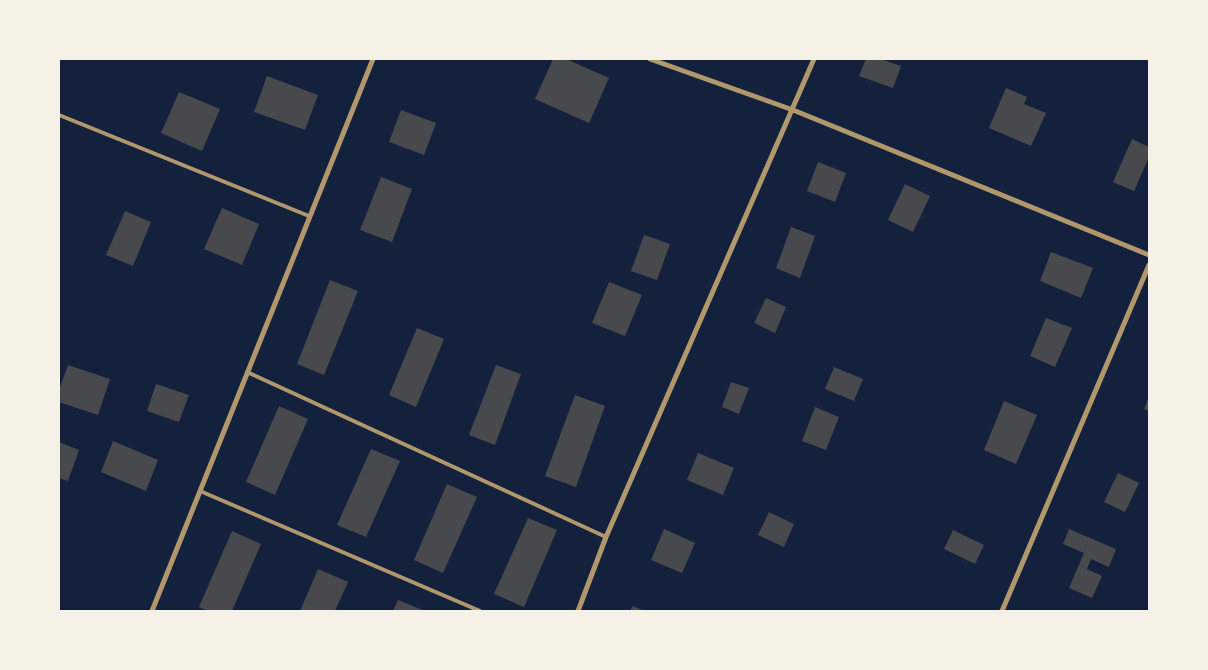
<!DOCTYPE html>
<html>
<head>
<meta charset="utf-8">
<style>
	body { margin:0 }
	#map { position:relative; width:1208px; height:670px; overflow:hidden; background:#14213d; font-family:"DejaVu Sans",sans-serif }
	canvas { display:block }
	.frame { position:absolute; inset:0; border:60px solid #f6f1e7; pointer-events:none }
</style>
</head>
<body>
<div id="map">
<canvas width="1208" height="670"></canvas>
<div class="frame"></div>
</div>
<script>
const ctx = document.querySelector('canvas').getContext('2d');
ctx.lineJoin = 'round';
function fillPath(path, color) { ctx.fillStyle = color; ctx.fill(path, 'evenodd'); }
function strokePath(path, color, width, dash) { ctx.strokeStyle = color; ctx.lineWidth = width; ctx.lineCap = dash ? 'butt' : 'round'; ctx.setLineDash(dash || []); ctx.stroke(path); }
fillPath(new Path2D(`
	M553,59H566L609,78L589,123L535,99Z
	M866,59H880L901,66L893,88L859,76Z
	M267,76L318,95L305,130L254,112Z
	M1006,88L1027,97L1024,104L1046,113L1031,146L989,128Z
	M179,92L220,109L202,151L161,133Z
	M401,110L436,123L424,155L389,142Z
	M1132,139L1149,147V157L1134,191L1113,182Z
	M818,162L846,173L835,202L807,191Z
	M381,177L412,189L392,242L360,230Z
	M905,184L930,196L913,232L888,220Z
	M222,208L259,224L242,265L204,249Z
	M125,211L151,222L133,266L106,255Z
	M791,227L815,236L800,278L776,268Z
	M644,235L670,244L657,280L631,271Z
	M1051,252L1093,268L1081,298L1040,281Z
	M330,280L358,291L324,375L297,364Z
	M609,282L642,295L625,336L592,323Z
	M766,298L786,307L775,333L754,323Z
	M1046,318L1072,328L1055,367L1030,356Z
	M417,328L444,339L416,407L389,395Z
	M68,365L110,379L98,415L59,402V390Z
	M496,365L521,374L495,445L469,435Z
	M834,367L863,379L854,401L825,389Z
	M731,382L749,388L739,414L722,407Z
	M156,384L189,395L179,422L147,411Z
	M575,395L605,406L576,487L545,476Z
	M1149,397V411L1144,409Z
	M1004,401L1037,415L1016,464L984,450Z
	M279,406L308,419L275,495L246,482Z
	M815,407L839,417L826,450L802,441Z
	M113,441L158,460L146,491L101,472Z
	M59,442L79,450L68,481L59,478Z
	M371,449L400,461L366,537L337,525Z
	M698,453L734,468L723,495L687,480Z
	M1118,473L1139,483L1125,512L1104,502Z
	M447,484L477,497L443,573L414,560Z
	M769,512L794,524L784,547L758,535Z
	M528,518L557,530L524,607L494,594Z
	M664,529L695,543L682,573L651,560Z
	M1069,529L1116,549L1109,567L1091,559L1087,569L1102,576L1092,598L1069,588L1084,553L1063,544Z
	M953,530L984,545L975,564L944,549Z
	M232,531L261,544L232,611H208L199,607Z
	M318,569L348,582L335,611H300Z
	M398,600L425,611H393Z
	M633,606L644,611H630Z`), '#48494c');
strokePath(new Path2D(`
	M59,115L309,216
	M247,372L606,537
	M200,491L480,611`), '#b1986c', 4);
strokePath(new Path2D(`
	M650,59L793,110L1149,255
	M152,611L373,59
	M578,611L606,537L814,59
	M1002,611L1149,265`), '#b1986c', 5);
</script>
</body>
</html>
